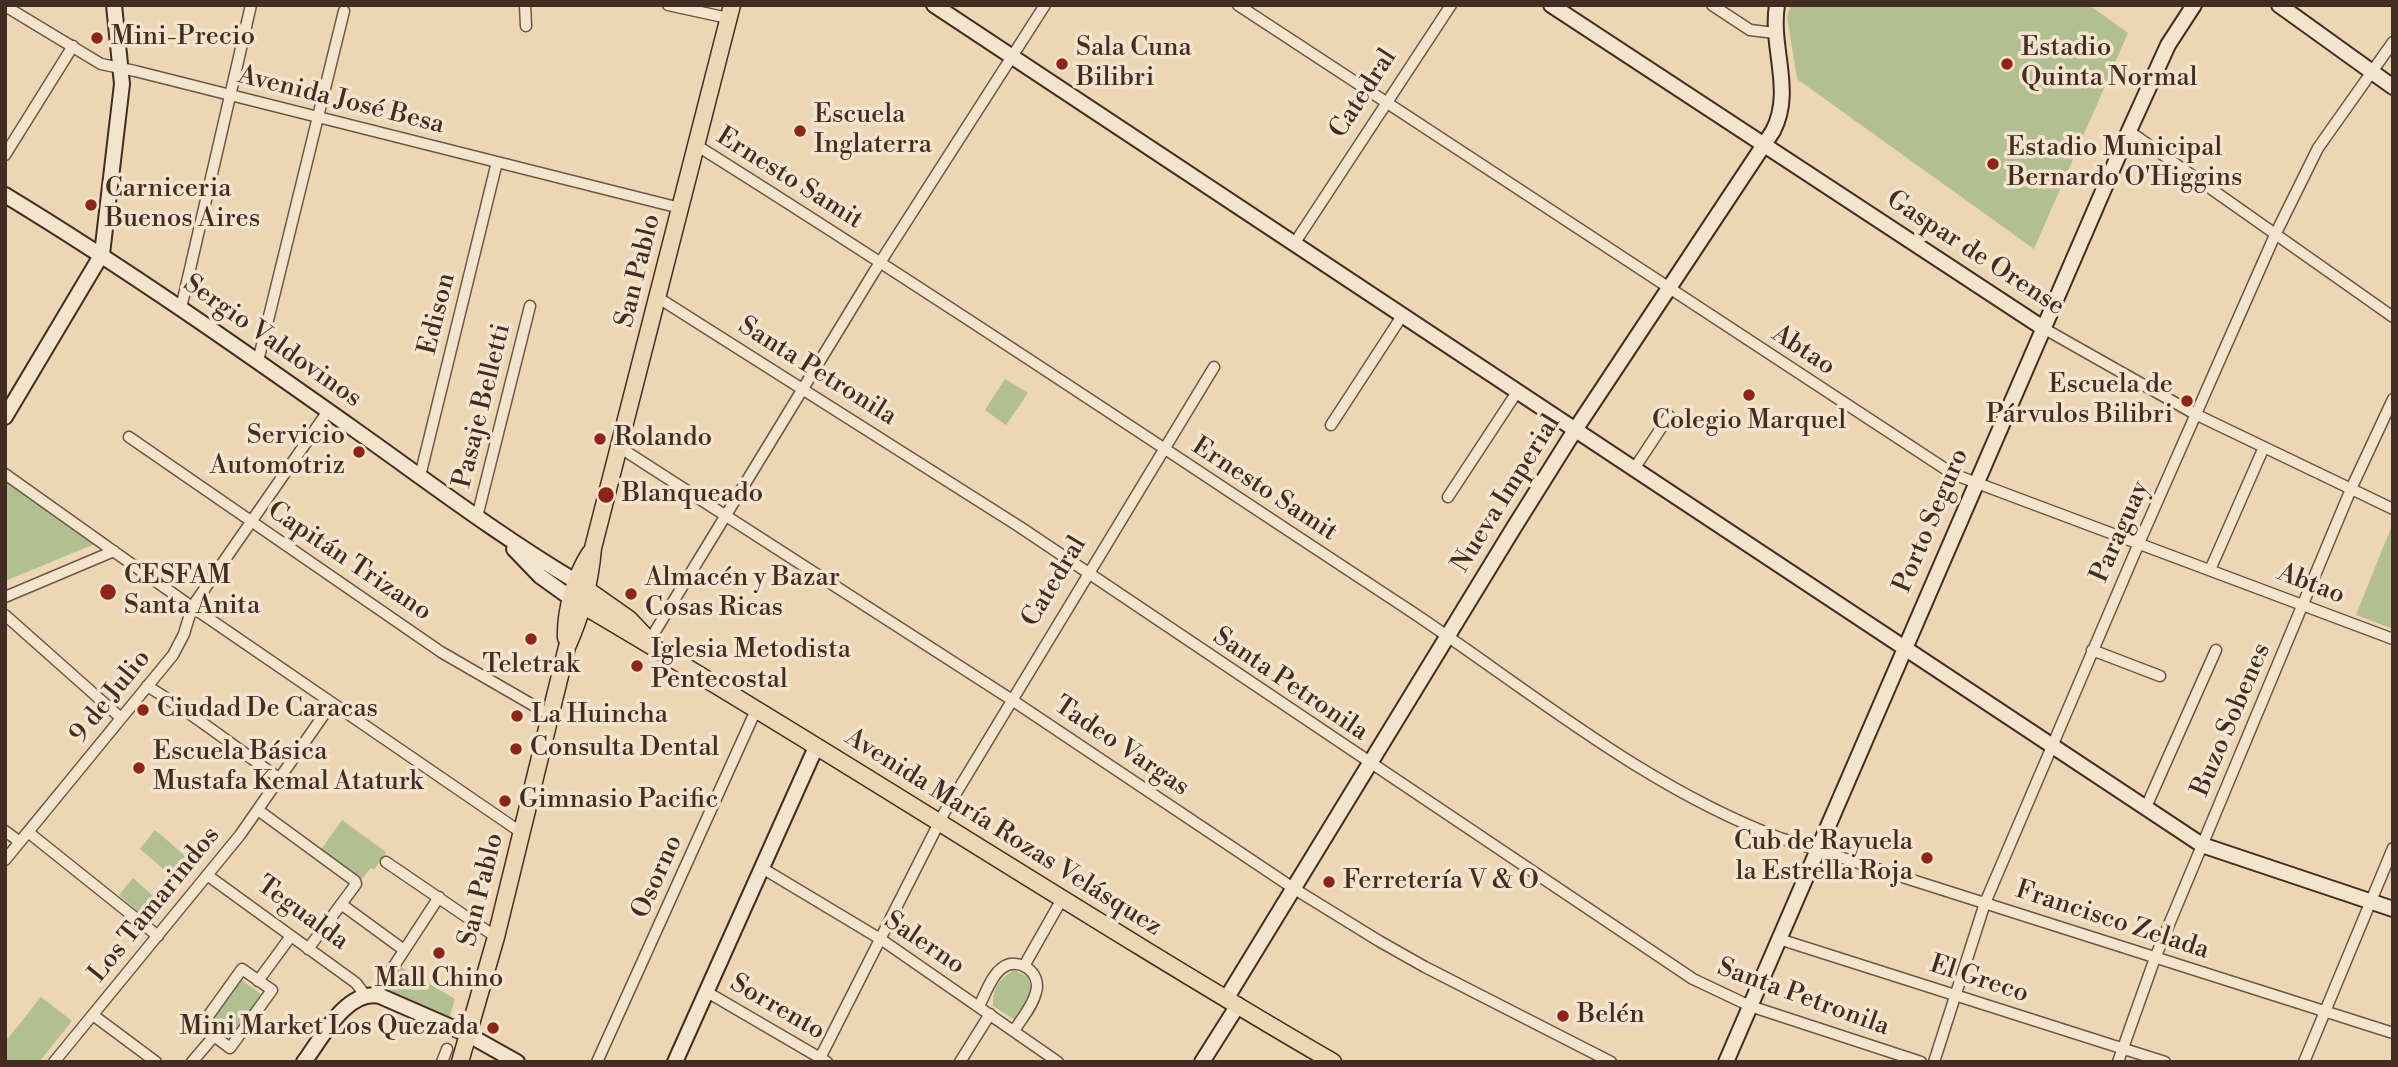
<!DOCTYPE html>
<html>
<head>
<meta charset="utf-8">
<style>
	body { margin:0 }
	#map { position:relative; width:2398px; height:1067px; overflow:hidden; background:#ecd6b4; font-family:"Libre Bodoni",serif }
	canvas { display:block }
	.frame { position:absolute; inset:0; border:7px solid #432c22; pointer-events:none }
</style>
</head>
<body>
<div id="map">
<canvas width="2398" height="1067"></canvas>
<div class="frame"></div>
</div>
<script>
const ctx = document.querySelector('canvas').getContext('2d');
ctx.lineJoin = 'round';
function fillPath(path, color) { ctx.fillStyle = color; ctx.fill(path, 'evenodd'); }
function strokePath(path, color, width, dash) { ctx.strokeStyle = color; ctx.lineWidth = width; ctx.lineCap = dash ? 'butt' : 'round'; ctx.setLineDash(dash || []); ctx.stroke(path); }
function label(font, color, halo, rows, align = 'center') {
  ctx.font = font + ' "Libre Bodoni",serif'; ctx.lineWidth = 7; ctx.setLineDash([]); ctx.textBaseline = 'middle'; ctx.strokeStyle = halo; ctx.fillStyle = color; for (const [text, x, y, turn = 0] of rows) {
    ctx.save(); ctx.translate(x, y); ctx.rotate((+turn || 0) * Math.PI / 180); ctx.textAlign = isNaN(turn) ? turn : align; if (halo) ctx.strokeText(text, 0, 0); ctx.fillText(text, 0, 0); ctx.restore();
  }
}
fillPath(new Path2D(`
	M1791,5H2089L2128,33L2034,249L1797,79L1787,16Z
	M1005,379L1028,393L1006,425L985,410Z
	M5,480L97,543L5,581Z
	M2393,523V629L2356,615Z
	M342,820L386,852L374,870L371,868L360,881L320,851Z
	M155,830L189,859L174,878L140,849Z
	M133,878L162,904L149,921L119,895Z
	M401,967L455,999L449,1019L383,991Z
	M1014,970L1030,978C1032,996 1028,1007 1015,1020L993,1006C993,988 998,980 1014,970Z
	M240,979L261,994L231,1036L210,1020Z
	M41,997L72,1021L39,1062H9L5,1059V1042Z`), '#b2bf91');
const street = new Path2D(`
	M525,5L526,26
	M668,5L728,18
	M1238,5L1953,474L2393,639
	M1712,5L1750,30L1775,33
	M5,6L101,64L135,71L680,208
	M2129,131L2393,317
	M696,145C935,295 1170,453 1406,608C1527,688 1642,786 1780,838L2393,1033
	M5,155L73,46
	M1294,244L1451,5
	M657,297L1020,527L1693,979L1750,1006L1921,1062
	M181,308L251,5
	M2043,328L2195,414L2393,509
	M258,361L344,11
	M1331,425L1402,316
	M129,437L441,652L550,715
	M619,447L1012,700L1293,888L1379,941L1425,967L1611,1062
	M1634,469L1669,416
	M5,474L192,607L522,833
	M420,476L497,162
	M1448,497L1517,392
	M477,517L530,306
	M2210,570L2264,447
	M5,597L114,551
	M5,615L121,718
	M648,643L874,272L1045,5
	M2092,650L2160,676
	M147,686C194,714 236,748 280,779
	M2146,807L2216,650
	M258,810L355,881L356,884L308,949
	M5,831L20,842
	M28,832L158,936
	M5,860L173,655L184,634L192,607L328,411
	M386,862L496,937
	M762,868L882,940L1058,1062
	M207,875L356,983L365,995
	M341,904L404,950
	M1779,939L2165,1062
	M1024,966L1062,899
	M242,969L272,990L230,1048L201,1026Z
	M258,981L291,936
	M707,992L827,1062
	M375,995L439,897
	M979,1006C985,995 991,976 1002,968C1018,956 1042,972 1036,992C1033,1006 1021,1019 1014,1031
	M93,1015L156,1062
	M54,1062L240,835L332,703
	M192,1062L214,1036
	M442,1062L447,1049
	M597,1062L756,710
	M818,1062L944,813L1214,367
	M960,1062L990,1014
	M1934,1062L1985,903L2139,543L2275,235L2318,148L2393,42
	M2118,1062L2155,958L2351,489L2393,399
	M2304,1062L2393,848`);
const secondary = new Path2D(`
	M934,5L2202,845L2393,909
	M1551,5L2043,328
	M2279,5L2393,87
	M5,195C127,269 242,350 358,432C430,483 501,537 577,582
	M5,417L102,254L122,84L114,5
	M514,549L540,576L572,599
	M1226,999L1513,529L1575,430L1773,131C1794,91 1770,47 1777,5
	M304,1062C322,1038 346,989 380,996L467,1034L517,1062
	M675,1062L816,747
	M1202,1062L1238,1005
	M1726,1062L2129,131L2168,45L2194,5`);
const primary = new Path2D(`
	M582,586L629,619L646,637
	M572,599C829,749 1077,913 1333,1062
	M566,638C565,611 575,576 590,553
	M460,1062L496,937L567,647C582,614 590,584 593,548L732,5`);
strokePath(street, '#6d5646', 13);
strokePath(secondary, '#432c22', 18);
strokePath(primary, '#432c22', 19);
strokePath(street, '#f3e4ce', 10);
strokePath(secondary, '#f3e4ce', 14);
strokePath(primary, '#ecd6b4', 16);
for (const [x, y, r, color] of [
	[97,38,7,"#8f2418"],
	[1062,64,7,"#8f2418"],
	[2007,64,7,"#8f2418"],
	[800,131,7,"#8f2418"],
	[1993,164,7,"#8f2418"],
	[91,205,7,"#8f2418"],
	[1749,395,7,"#8f2418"],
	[2187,401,7,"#8f2418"],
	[600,439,7,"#8f2418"],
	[359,452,7,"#8f2418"],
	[606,495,9,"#8f2418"],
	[108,592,9,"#8f2418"],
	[631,594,7,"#8f2418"],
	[531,639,7,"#8f2418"],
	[637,666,7,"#8f2418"],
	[143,710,7,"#8f2418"],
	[517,716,7,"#8f2418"],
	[516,749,7,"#8f2418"],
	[139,768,7,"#8f2418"],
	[505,801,7,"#8f2418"],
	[1927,858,7,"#8f2418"],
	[1329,882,7,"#8f2418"],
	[439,953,7,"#8f2418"],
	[1563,1016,7,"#8f2418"],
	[493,1028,7,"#8f2418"]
]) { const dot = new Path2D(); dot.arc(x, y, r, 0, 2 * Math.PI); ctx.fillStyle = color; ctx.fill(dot); strokePath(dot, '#f3e4ce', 2.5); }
label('26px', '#432c22', '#f3e4ce', [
	["Mini-Precio",111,38],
	["Sala Cuna",1076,49],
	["Bilibri",1076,79],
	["Estadio",2021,49],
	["Quinta Normal",2021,79],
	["Escuela",814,116],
	["Inglaterra",814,146],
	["Estadio Municipal",2007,149],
	["Bernardo O'Higgins",2007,179],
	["Carniceria",105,190],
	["Buenos Aires",105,220],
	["Escuela de",2173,386,"right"],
	["Párvulos Bilibri",2173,416,"right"],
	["Colegio Marquel",1749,422,"center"],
	["Servicio",345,437,"right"],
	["Automotriz",345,467,"right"],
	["Rolando",614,439],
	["Blanqueado",622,495],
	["CESFAM",124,577],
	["Santa Anita",124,607],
	["Almacén y Bazar",645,579],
	["Cosas Ricas",645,609],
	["Iglesia Metodista",651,651],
	["Pentecostal",651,681],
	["Teletrak",531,666,"center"],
	["Ciudad De Caracas",157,710],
	["La Huincha",531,716],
	["Consulta Dental",530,749],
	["Escuela Básica",153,753],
	["Mustafa Kemal Ataturk",153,783],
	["Gimnasio Pacific",519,801],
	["Cub de Rayuela",1913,843,"right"],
	["la Estrella Roja",1913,873,"right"],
	["Ferretería V & O",1343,882],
	["Mall Chino",439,980,"center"],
	["Belén",1577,1016],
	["Mini Market Los Quezada",479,1028,"right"]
], 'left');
label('26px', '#432c22', '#f3e4ce', [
	["Catedral",1364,94,-57],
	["Avenida José Besa",341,101,14],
	["Ernesto Samit",789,179,32],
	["Gaspar de Orense",1975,254,33],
	["San Pablo",639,271,-76],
	["Edison",438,314,-76],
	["Sergio Valdovinos",272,342,35],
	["Abtao",1803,351,33],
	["Santa Petronila",817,372,32],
	["Pasaje Belletti",483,406,-76],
	["Ernesto Samit",1264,490,33],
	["Nueva Imperial",1507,494,-58],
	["Porto Seguro",1932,521,-67],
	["Paraguay",2121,532,-66],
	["Capitán Trizano",349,562,34],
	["Catedral",1055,582,-59],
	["Abtao",2311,585,21],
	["Santa Petronila",1290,685,34],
	["9 de Julio",111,697,-51],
	["Buzo Sobenes",2232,720,-67],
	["Tadeo Vargas",1121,747,34],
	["Avenida María Rozas Velásquez",1003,833,32],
	["Osorno",658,877,-66],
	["San Pablo",482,890,-76],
	["Los Tamarindos",155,905,-51],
	["Tegualda",302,914,36],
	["Francisco Zelada",2112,921,18],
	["Salerno",924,944,34],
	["El Greco",1979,980,18],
	["Santa Petronila",1803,998,20],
	["Sorrento",777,1008,30]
]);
</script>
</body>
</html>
